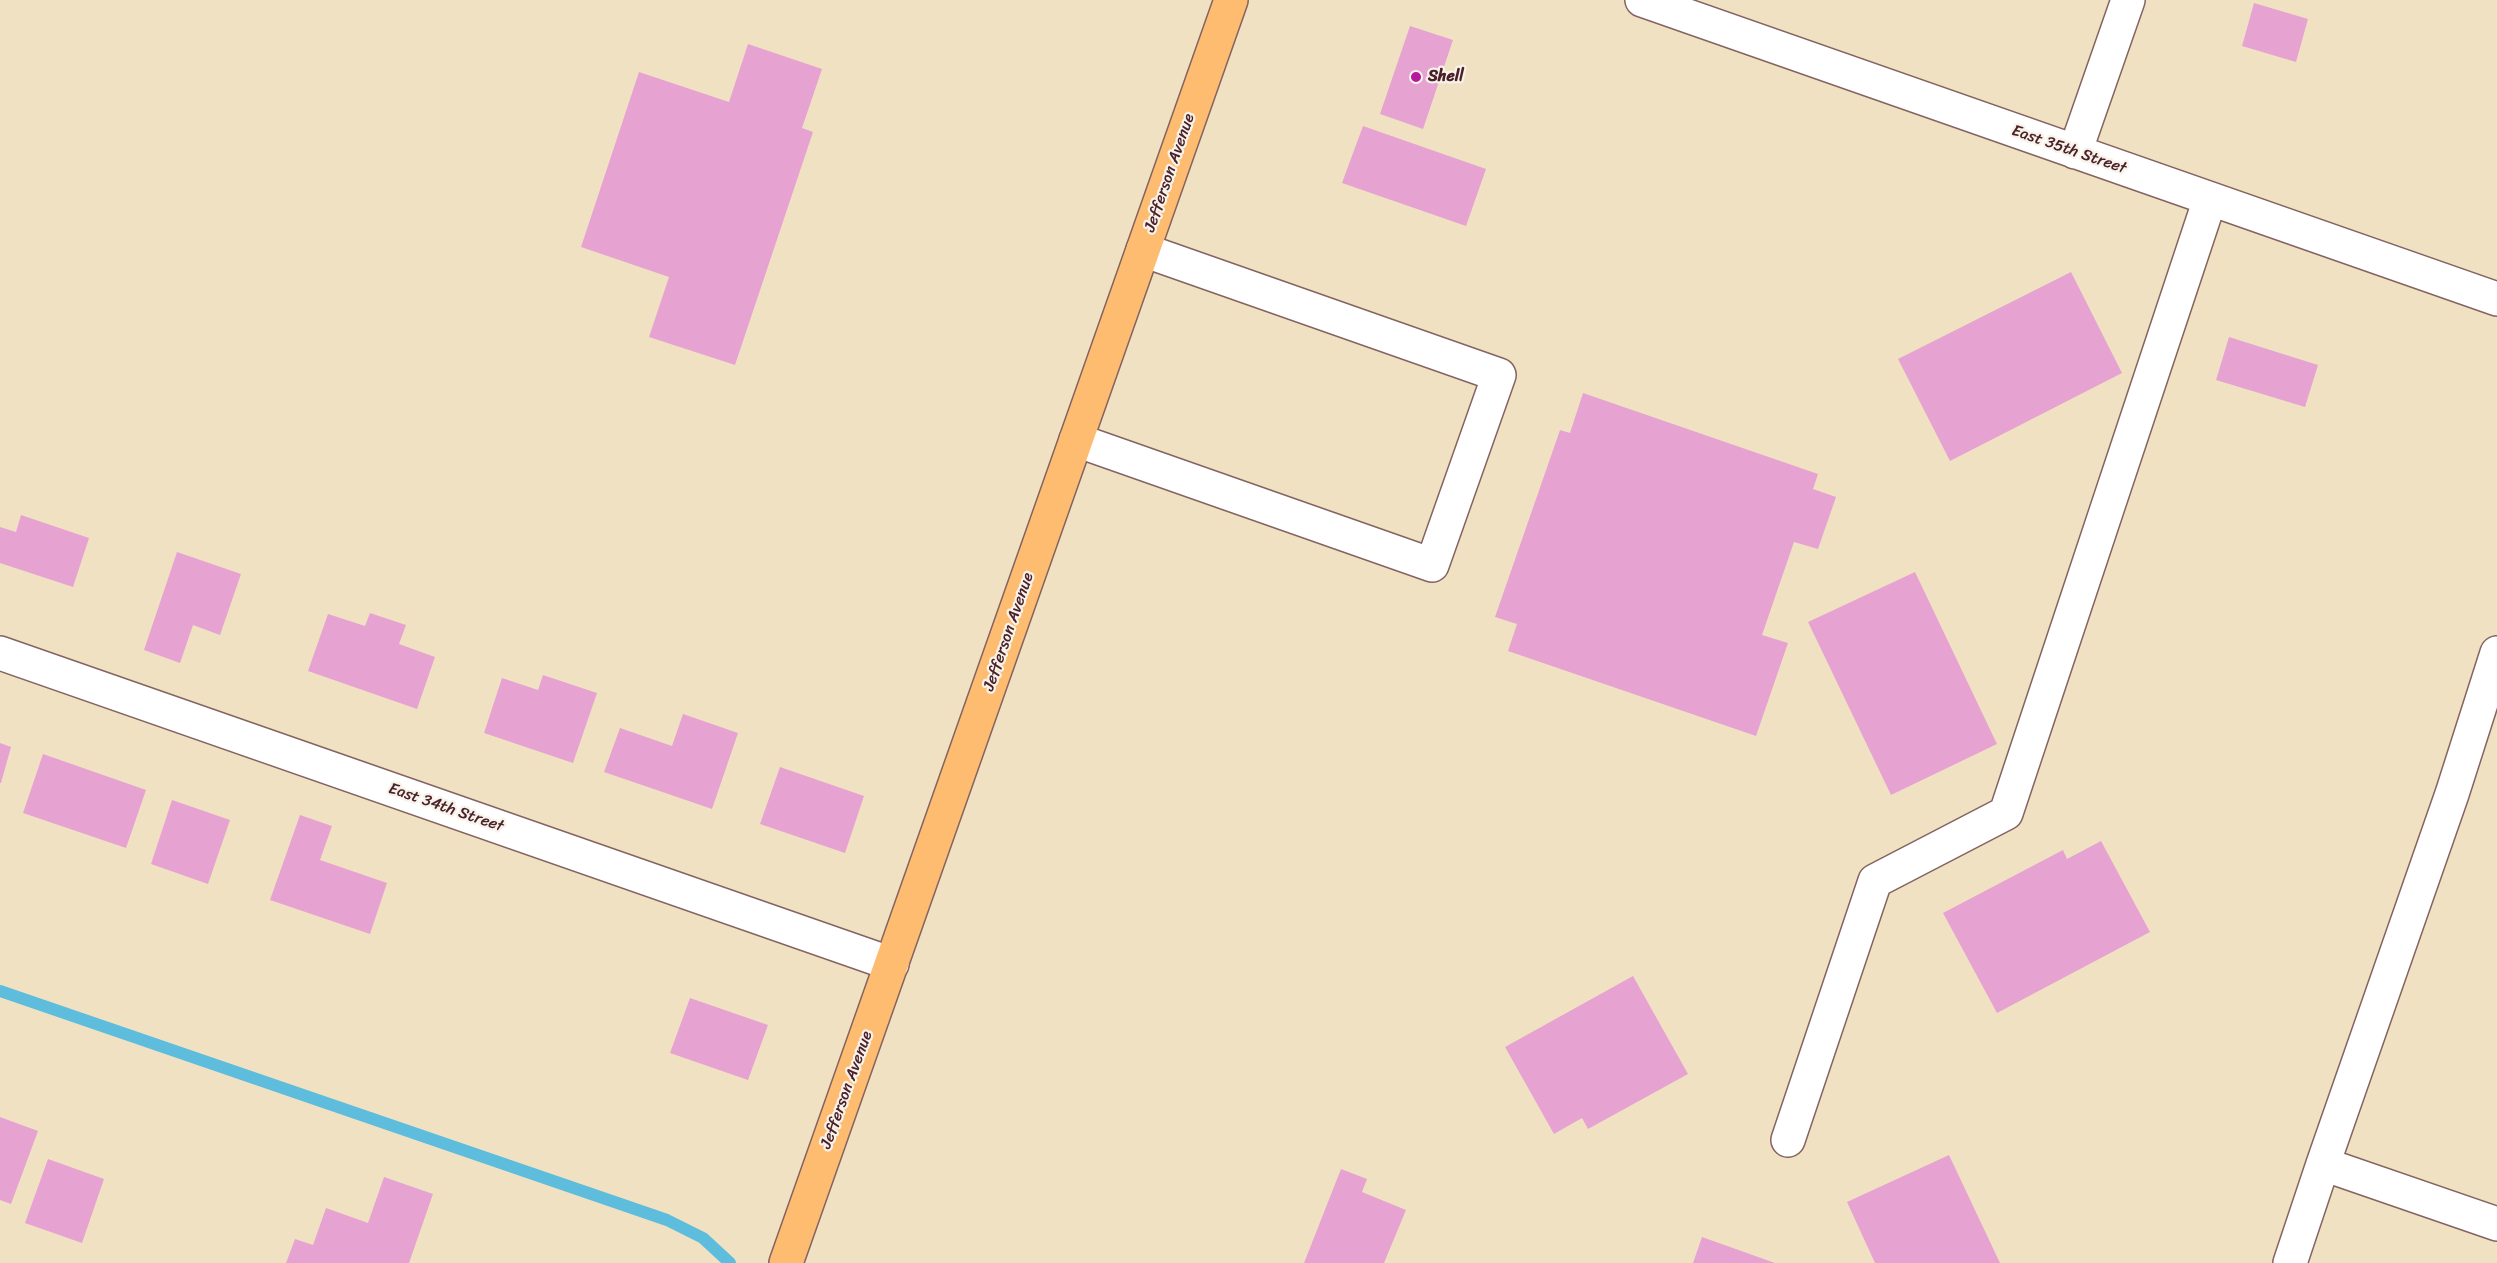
<!DOCTYPE html>
<html>
<head>
<meta charset="utf-8">
<style>
	body { margin:0 }
	canvas { display:block; background:#f0e1c3 }
</style>
</head>
<body>
<canvas width="2497" height="1263"></canvas>
<script>
const ctx = document.querySelector('canvas').getContext('2d');
ctx.lineJoin = 'round';
function strokePath(path, color, width, dash) { ctx.strokeStyle = color; ctx.lineWidth = width; ctx.lineCap = dash ? 'butt' : 'round'; ctx.setLineDash(dash || []); ctx.stroke(path); }
function fillPath(path, color) { ctx.fillStyle = color; ctx.fill(path, 'evenodd'); }
function label(font, color, halo, rows, align = 'center') {
  ctx.font = font + ' Sriracha,sans-serif'; ctx.lineWidth = 4.5; ctx.setLineDash([]); ctx.textBaseline = 'middle'; ctx.strokeStyle = halo; ctx.fillStyle = color; for (const [text, x, y, turn = 0] of rows) {
    ctx.save(); ctx.translate(x, y); ctx.rotate((+turn || 0) * Math.PI / 180); ctx.textAlign = isNaN(turn) ? turn : align; if (halo) ctx.strokeText(text, 0, 0); ctx.fillText(text, 0, 0); ctx.restore();
  }
}
strokePath(new Path2D(`
	M0,991L667,1220L703,1238L730,1263`), '#5ebddc', 12);
fillPath(new Path2D(`
	M2254,3L2308,19L2296,62L2242,46Z
	M1410,26L1453,40L1423,129L1380,114Z
	M748,44L822,69L802,128L813,132L735,365L649,337L669,277L581,247L639,72L729,102Z
	M1363,126L1486,169L1466,226L1342,183Z
	M2071,272L2122,373L1950,461L1898,359Z
	M2229,337L2318,365L2305,407L2216,380Z
	M1583,393L1818,474L1813,489L1836,497L1818,549L1794,542L1762,635L1788,643L1756,736L1508,651L1517,624L1495,617L1560,430L1570,433Z
	M21,515L89,538L73,587L0,563V527L16,532Z
	M177,552L241,574L220,635L193,625L180,663L144,650Z
	M1915,572L1997,744L1891,795L1808,622Z
	M370,613L406,625L399,644L435,657L417,709L308,671L328,614L365,626Z
	M543,675L597,693L573,763L484,733L502,678L538,690Z
	M683,714L738,733L712,809L604,772L620,728L672,746Z
	M0,743L11,747L1,783H0Z
	M43,754L146,790L126,848L23,813Z
	M780,767L864,796L845,853L760,824Z
	M172,800L230,820L208,884L151,864Z
	M300,815L332,826L320,860L387,883L370,934L270,900Z
	M2101,841L2150,932L1997,1013L1943,913L2063,850L2067,859Z
	M1633,976L1688,1074L1588,1129L1582,1118L1554,1134L1505,1047Z
	M690,998L768,1025L748,1080L670,1053Z
	M0,1117L38,1131L11,1204L0,1200Z
	M1949,1155L2000,1263H1875L1847,1202Z
	M48,1159L104,1179L82,1243L25,1223Z
	M1341,1169L1367,1179L1362,1192L1406,1210L1384,1263H1304Z
	M384,1177L433,1194L409,1263H286L295,1239L313,1245L326,1208L368,1223Z
	M1702,1237L1775,1263H1693Z`), '#e6a3d2');
const minor = new Path2D(`
	M1642,0L2497,299
	M2075,152L2128,0
	M1076,440L1432,565L1499,375L1143,250
	M0,653L892,964
	M1788,1140L1875,881L2006,813L2210,199
	M2323,1164L2452,794L2497,653
	M2290,1263L2323,1164L2497,1224`);
const major = new Path2D(`
	M786,1263L1231,0`);
strokePath(minor, '#846360', 36);
strokePath(major, '#846360', 36);
strokePath(minor, '#fff', 33);
strokePath(major, '#febc70', 33);
for (const [x, y, r, color] of [
	[1416,77,6,"#b5179e"]
]) { const dot = new Path2D(); dot.arc(x, y, r, 0, 2 * Math.PI); ctx.fillStyle = color; ctx.fill(dot); strokePath(dot, '#f7f3e8', 2); }
label('bold 16px', '#4a1f2b', '#f7f3e8', [
	["Shell",1428,77]
], 'left');
label('16px', '#4a1f2b', '#f7f3e8', [
	["East 35th Street",2069,150,19],
	["Jefferson Avenue",1170,173,-71],
	["Jefferson Avenue",1009,632,-71],
	["East 34th Street",446,808,19],
	["Jefferson Avenue",847,1090,-70]
]);
</script>
</body>
</html>
